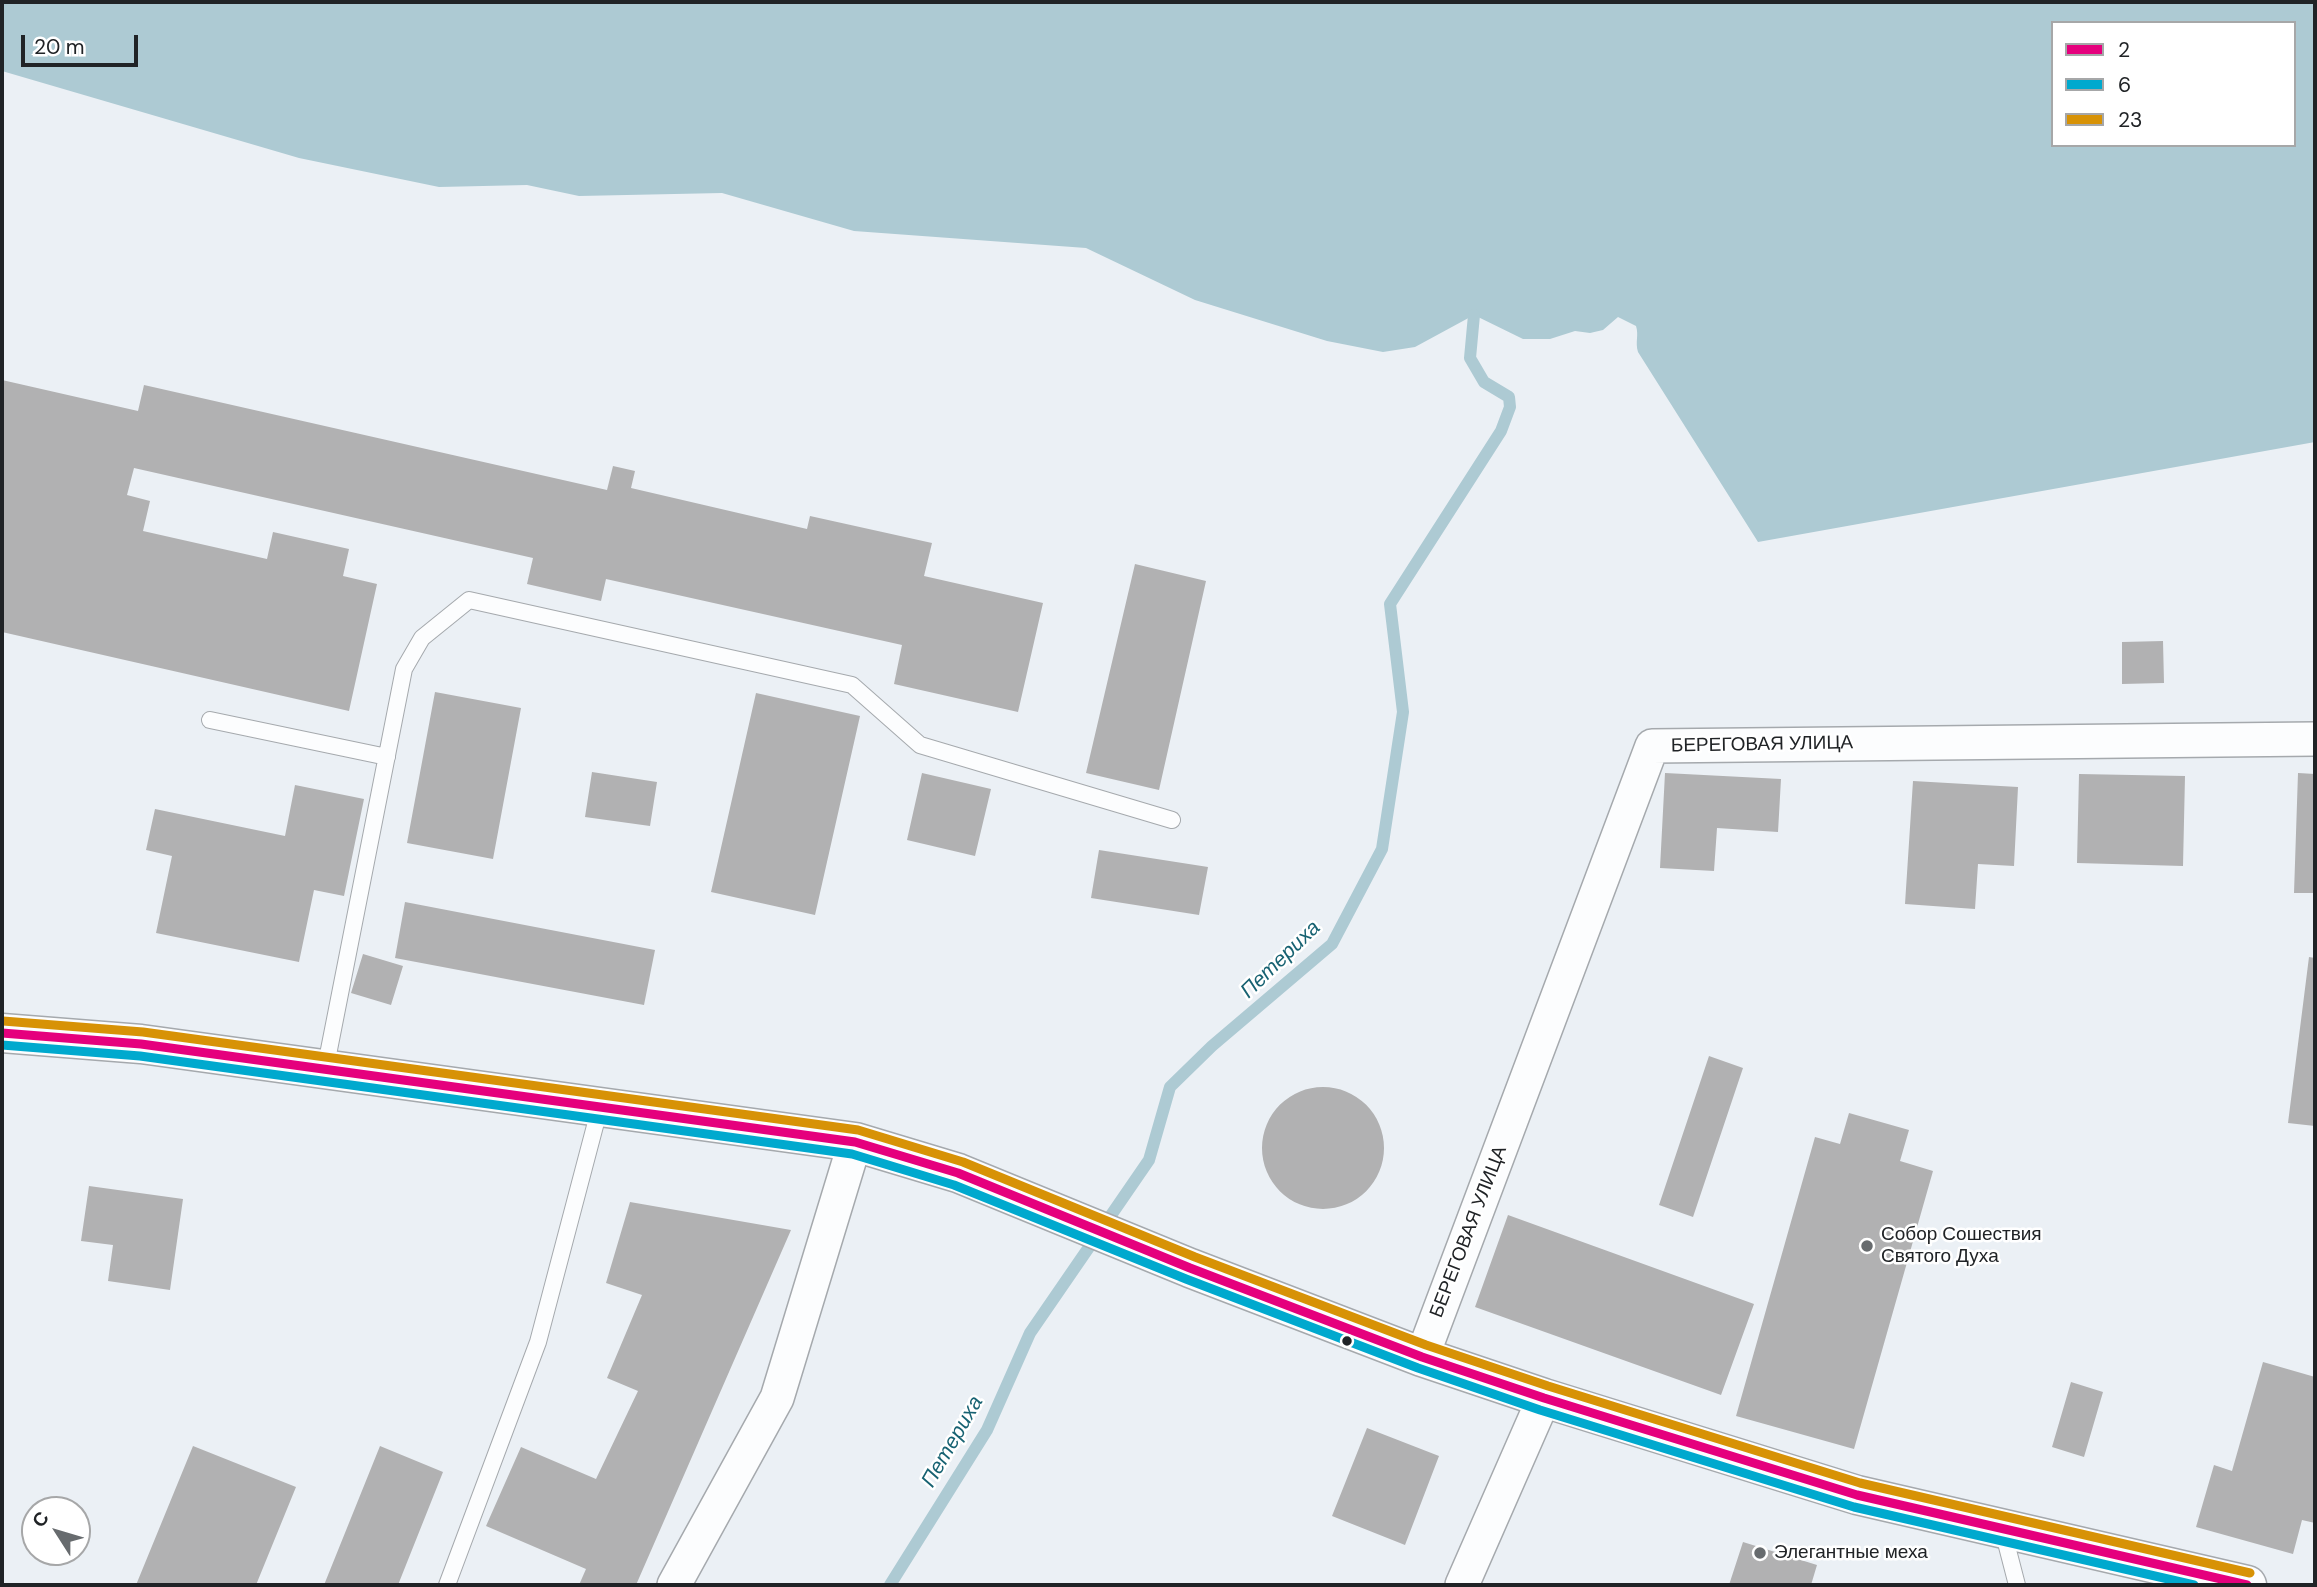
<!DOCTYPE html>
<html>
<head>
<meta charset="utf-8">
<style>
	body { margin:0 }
	#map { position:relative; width:2317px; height:1587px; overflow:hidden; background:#ebf0f5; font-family:"DM Sans",sans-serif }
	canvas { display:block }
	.frame { position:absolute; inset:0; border:4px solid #202326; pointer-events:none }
	.legend { position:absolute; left:2051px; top:21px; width:245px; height:126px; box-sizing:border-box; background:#fff; border:2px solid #a6a7a8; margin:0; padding:9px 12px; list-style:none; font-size:21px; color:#202326 }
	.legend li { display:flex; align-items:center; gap:14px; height:35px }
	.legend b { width:35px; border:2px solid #a6a7a8 }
	.north { position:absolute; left:21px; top:1496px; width:70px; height:70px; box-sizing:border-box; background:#fff; border:2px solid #a6a7a8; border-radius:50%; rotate:307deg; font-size:19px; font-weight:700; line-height:28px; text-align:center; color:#202326 }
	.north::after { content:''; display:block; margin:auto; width:24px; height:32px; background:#676b6e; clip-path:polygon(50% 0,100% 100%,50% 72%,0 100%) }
	.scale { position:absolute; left:21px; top:35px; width:117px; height:32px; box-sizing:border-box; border:4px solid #202326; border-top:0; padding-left:9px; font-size:21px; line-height:24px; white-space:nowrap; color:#202326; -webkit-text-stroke:5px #fff; paint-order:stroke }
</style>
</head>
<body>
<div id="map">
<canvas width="2317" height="1587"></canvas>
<div class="frame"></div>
<ul class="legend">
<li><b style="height:9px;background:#e5007d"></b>2</li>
<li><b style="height:9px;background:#00a9ce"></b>6</li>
<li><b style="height:9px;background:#d79206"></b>23</li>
</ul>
<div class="north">С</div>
<div class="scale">20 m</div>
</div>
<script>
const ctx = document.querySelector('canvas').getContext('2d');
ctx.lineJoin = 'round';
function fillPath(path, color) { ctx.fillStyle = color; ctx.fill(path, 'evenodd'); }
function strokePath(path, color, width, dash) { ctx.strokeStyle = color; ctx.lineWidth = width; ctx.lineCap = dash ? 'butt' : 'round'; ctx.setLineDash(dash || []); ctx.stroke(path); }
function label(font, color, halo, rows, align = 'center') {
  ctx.font = font + ' "DM Sans",sans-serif'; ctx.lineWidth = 5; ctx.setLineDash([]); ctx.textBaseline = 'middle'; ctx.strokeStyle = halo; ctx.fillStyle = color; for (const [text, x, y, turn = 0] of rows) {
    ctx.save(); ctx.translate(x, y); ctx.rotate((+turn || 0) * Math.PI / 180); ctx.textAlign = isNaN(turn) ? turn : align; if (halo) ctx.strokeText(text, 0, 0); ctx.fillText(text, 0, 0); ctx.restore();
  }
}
fillPath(new Path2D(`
	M2,2H2315V442L1758,542L1638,352C1635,342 1639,335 1636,326L1618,317L1603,330L1590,333L1575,331L1550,339H1523L1474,315L1415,347L1383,352L1327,341L1195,300L1086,248L854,231L722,193L579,196L527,185L439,187L299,158L2,71ZM2053,23H2294V145H2053Z`), '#adcad3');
strokePath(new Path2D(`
	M890,1585L987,1430L1030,1333L1149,1160L1170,1087L1212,1046L1332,944L1382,849L1403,712L1390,604L1501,431L1510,407L1509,397L1484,382L1470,358L1474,315`), '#adcad3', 12);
fillPath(new Path2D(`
	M2,380L138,411L144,385L607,490L613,466L635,471L631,488L807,529L810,516L932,543L924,576L1043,603L1018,712L894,684L902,645L606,579L601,601L527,584L533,558L134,468L127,495L150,501L143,531L267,559L273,532L349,549L343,576L377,584L349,711L2,632Z
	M1135,564L1206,581L1159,790L1086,773Z
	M2163,641L2164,683L2122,684V642Z
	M435,692L521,708L493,859L407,843Z
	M756,693L860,716L815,915L711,892Z
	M592,772L657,782L650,826L585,817Z
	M922,773L991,789L975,856L907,840Z
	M1665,773L1781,779L1778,832L1717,828L1714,871L1660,868Z
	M2298,773L2315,774V893H2294Z
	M2079,774L2185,776L2183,866L2077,863Z
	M1913,781L2018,787L2014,866L1978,864L1975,909L1905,904Z
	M295,785L364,799L344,896L314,890L299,962L156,933L172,856L146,850L155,809L285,836Z
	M1099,850L1208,867L1199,915L1091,898Z
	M405,902L655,950L644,1005L395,958Z
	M363,954L403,966L391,1005L351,993Z
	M2309,957L2315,958V1126L2288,1123Z
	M1709,1056L1743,1068L1693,1217L1659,1205Z
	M1262 1148a61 61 0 1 1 122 0a61 61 0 1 1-122 0Z
	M1849,1113L1909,1130L1900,1161L1933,1171L1854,1449L1736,1416L1815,1137L1840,1144Z
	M89,1186L183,1199L170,1290L108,1281L113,1245L81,1241Z
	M630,1202L791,1230L636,1585H579L586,1569L486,1526L521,1447L596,1479L638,1391L607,1378L642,1295L606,1283Z
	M1508,1215L1754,1304L1721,1395L1475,1307Z
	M2263,1362L2315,1377V1523L2302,1520L2293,1554L2196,1527L2214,1465L2232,1471Z
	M2071,1382L2103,1392L2084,1457L2052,1447Z
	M1367,1428L1439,1456L1405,1545L1332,1516Z
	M193,1446L296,1487L256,1585H136Z
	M380,1446L443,1472L398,1585H324Z
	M1743,1542L1817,1565L1811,1585H1729Z`), '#b1b1b2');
const service = new Path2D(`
	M210,720L387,757
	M325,1070L404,669L422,638L469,600L852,685L920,745L1172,820
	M2003,1531L2017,1585
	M447,1585L538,1342L600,1107`);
const minor = new Path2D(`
	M1422,1357L1652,746L2315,739
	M674,1585L777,1398L855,1142
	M1462,1585L1544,1398`);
const secondary = new Path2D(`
	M2,1033L141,1044L855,1142L958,1173L1190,1268L1422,1357L1544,1398L1857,1495L2247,1585`);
strokePath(service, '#a5a9ad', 18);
strokePath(minor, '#a5a9ad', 36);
strokePath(secondary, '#a5a9ad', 41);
strokePath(service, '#fcfdfe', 16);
strokePath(minor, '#fcfdfe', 33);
strokePath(secondary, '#fcfdfe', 38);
strokePath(new Path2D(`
	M2,1033L141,1044L855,1142L958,1173L1190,1268L1422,1357L1544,1398L1857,1495L2247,1585`), '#e5007d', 9);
strokePath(new Path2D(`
	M2,1045L140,1056L852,1154L954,1185L1186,1279L1418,1368L1540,1410L1854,1507L2194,1585`), '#00a9ce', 9);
strokePath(new Path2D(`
	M3,1021L143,1032L858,1130L963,1162L1195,1257L1426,1345L1548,1386L1860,1483L2250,1573`), '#d79206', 9);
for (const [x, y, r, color] of [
	[1867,1246,7,"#676b6e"],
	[1347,1341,6,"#202326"],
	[1760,1553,7,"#676b6e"]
]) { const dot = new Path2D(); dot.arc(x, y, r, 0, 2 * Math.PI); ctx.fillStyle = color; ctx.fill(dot); strokePath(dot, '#fff', 2.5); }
label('19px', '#202326', '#fff', [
	["БЕРЕГОВАЯ УЛИЦА",1762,745,-1],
	["БЕРЕГОВАЯ УЛИЦА",1469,1232,-69]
]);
label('19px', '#202326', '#fff', [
	["Собор Сошествия",1881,1235],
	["Святого Духа",1881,1257],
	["Элегантные меха",1774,1553]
], 'left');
label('italic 21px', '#176272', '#fff', [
	["Петериха",1281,960,-44],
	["Петериха",953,1442,-60]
]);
</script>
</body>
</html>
